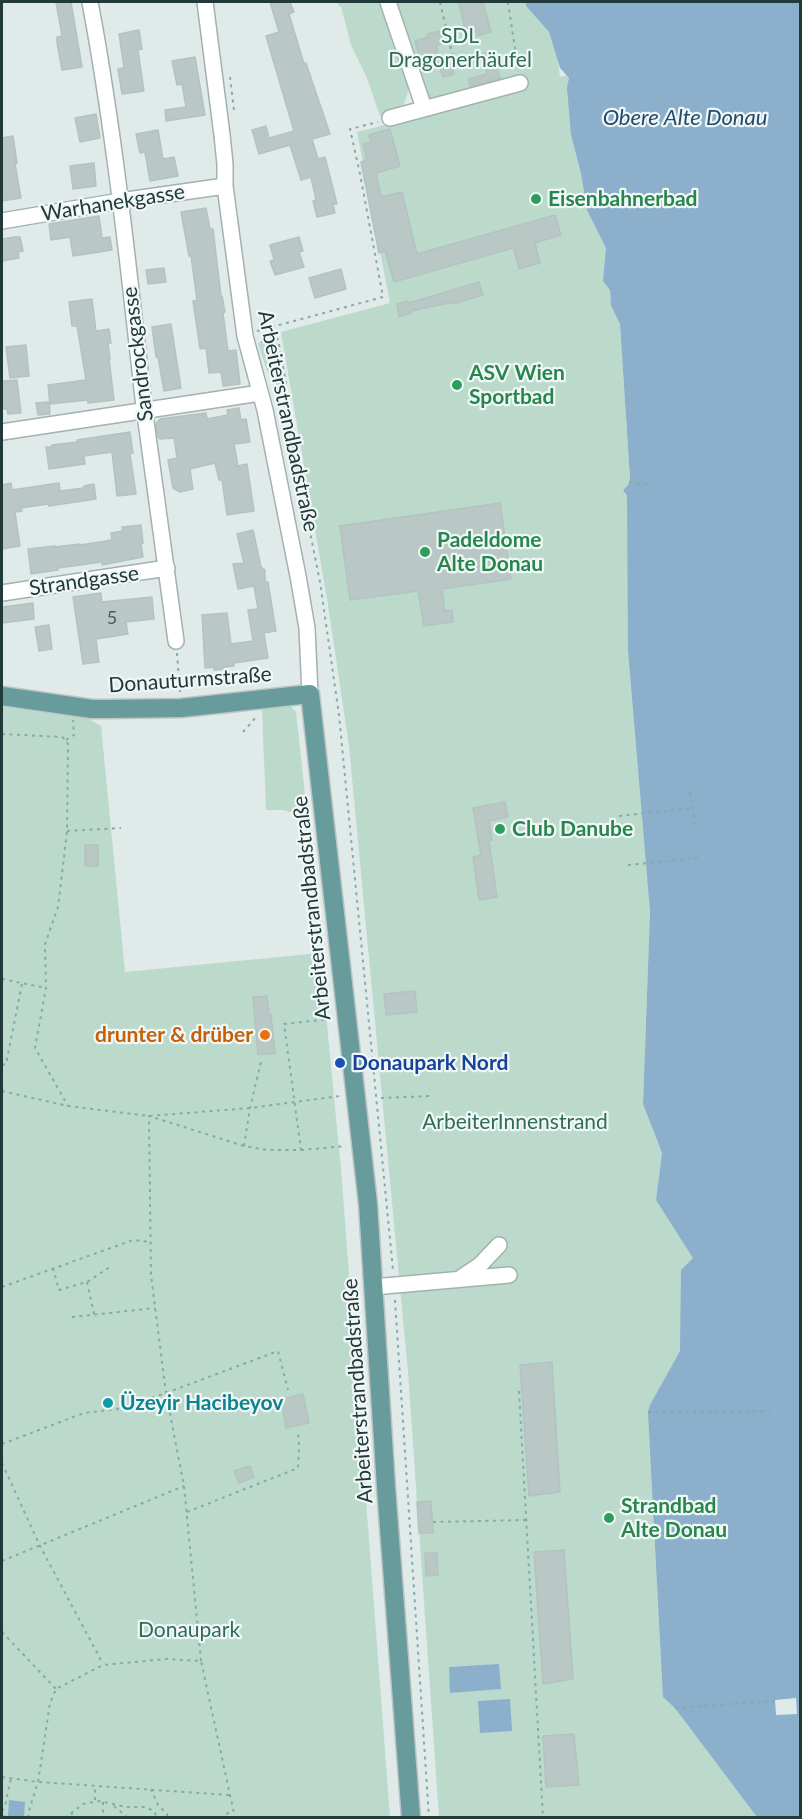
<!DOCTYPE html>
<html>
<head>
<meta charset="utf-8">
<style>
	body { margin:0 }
	#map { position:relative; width:802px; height:1819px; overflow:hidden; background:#e0eae9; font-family:Lato,sans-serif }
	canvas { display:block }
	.frame { position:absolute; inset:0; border:3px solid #223939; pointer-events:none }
</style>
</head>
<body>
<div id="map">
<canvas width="802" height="1819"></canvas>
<div class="frame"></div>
</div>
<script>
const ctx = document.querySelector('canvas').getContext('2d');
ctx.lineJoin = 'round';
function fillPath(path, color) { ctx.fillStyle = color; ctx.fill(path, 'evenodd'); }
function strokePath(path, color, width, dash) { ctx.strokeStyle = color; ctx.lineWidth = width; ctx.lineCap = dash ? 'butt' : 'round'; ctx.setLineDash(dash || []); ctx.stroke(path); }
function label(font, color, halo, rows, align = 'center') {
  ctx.font = font + ' Lato,sans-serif'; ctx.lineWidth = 4.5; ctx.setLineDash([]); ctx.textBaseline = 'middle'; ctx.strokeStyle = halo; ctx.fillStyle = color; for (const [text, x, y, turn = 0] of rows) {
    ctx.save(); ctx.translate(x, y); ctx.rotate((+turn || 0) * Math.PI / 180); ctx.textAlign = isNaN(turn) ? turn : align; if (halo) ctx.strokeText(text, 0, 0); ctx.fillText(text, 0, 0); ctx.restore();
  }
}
fillPath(new Path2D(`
	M338,2H384L411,83L402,110L380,116L367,78L351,45L341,6L339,7Z
	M394,2H526V6L549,32L557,54L560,77L676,50L610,290L611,306L620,324L630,479L628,485L623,490L627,496L650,911L643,1104L662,1153L656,1200L754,1188L800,1817H439L408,1372L349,746L328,605L281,332L390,303L357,132L424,115L428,104Z
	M271,341L278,344L283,385L280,389L268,374L258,343Z
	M290,706L296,712L306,804L299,805L301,815L283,810H266L262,709Z
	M2,707L89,719L101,726L125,972L320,953L341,1169L390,1817H2Z`), '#bbdacc');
fillPath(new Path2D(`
	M526,2H800V1817H757L675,1708L663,1697L648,1412L650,1405L680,1351L681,1270L693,1258L656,1200L662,1153L643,1104L650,911L628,650L627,496L623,490L628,485L630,479L620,324L611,306L610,290L603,281L606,248L587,210L581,173L571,135L567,88L569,78L560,68L549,32L526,6Z
	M499,1664L501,1689L450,1693L449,1667Z
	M510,1699L512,1731L480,1733L478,1701Z
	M9,1800L25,1802L24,1817H2V1815L8,1816Z`), '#8cafcc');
fillPath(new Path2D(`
	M796,1698L797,1714L776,1715L775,1700Z`), '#e0eae9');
const building = new Path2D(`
	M56,2H71L82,67L62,70L57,43V37L62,36Z
	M270,2H290L294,12L289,14L304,64L306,63L330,134L312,139L318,159L325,157L337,204H333L335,213L317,217L313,201L316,200L311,177L301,180L290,145L259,154L252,130L266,126L269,138L294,131L266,36L279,32Z
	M459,2H483L491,32L477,36L475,27L465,30Z
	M139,30L142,49L138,50L144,91L122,94L118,69L124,68L119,34Z
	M441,31L444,43L436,45L440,63L423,68L415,41L428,37L427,34Z
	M494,50L498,63L495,64L500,78L470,86L468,79L487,74L482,54Z
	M195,57L205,115L166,121L165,110L186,107L182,84L177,85L172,61Z
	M450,62L454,74L443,77L439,65Z
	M96,114L100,138L80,142L75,118Z
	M390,129L400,166L376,173L381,197L402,192L417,254L555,215L561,235L535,243L540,263L519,269L514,248H513L394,282L385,251L379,253L361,162L367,160L363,144L371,142L369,135Z
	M158,130L163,159L174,157L178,176L150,181L145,152L140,153L136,134Z
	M13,136L17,163L15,164L21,198L2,201V138Z
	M94,163L96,186L73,189L70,166Z
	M206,208L210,229H213L221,296H222L225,312L223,313L228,351L236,350L240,384L223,386L221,372L209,373L206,348L200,349L193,301L197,300L191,256H189L181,212Z
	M99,216L102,238L110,237L112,250L73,256L70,237L51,240L49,224Z
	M15,237H20L23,251L18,252L19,258L2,261V239Z
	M299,237L303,251L299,252L304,267L275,275L270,261L274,260L270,245Z
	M164,268L166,282L148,284L146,270Z
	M341,269L346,289L315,298L309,278Z
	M479,282L483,295L453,304V302L411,311V313L399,317L397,304L408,301L409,303Z
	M92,299L96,331L109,329L111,343H108L110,359H109L114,400L88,403V400L50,404L48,385L86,380L77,326H72L69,302Z
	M171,324L181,388L164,391L158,357H156L152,327Z
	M26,345L29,376L10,378L6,347Z
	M17,380L21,413L8,414L7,409H2V381Z
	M49,402L50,414L38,415L36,403Z
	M239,408L241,420L246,419L250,442L234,444L238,466L247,464L254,511L227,515L222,480H219L215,463L190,469L193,489L180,492L173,488L168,460L177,458L174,438L160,439L158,437L156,424L160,419L206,413L207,419L228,415L227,410Z
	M130,432L133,453L130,454L136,494L117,496L112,452L84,456L85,464L49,469L46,447H52V445L77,442V440Z
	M11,483L12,490L59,483L60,491L84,488V486L94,484L96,499L49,506L48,504L21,508L22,511L15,512L20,546L2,549V485Z
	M500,503L511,579L442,589L445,611L452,610L453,622L424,626L418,591L350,600L340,526Z
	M141,525L143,543L141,544L143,557L102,565V562L58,568V570L31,574L28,549L55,546V547L80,544V545L112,540L111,533L123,531L122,527Z
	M253,530L261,567L265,570V582H268L276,631L264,633L268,658L234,663V666L226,667V669L214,670V667L205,668L202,615L227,613L231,644L253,641L248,610L258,609L254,586L238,589L233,564L244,563L237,534Z
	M101,593L102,602L152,597L154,619L126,622L128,634L96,639L99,662L83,664L73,597Z
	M33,603L34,619L2,623V607Z
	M49,625L52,649L39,651L35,627Z
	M505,802L508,817L489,821L492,840L489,841L497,897L479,900L473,857L481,855L473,808Z
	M85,845H98V866H85Z
	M415,991L417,1012L386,1015L384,994Z
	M267,996L269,1015H271L275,1054H258L253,997Z
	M552,1362L560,1492L529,1496L520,1365Z
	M303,1394L309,1423L286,1428L281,1399Z
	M250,1466L254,1477L239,1483L234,1471Z
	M431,1501L433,1533H419L417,1502Z
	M564,1550L573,1679L543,1684L534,1552Z
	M425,1553H437L438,1575L426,1576Z
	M574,1734L579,1785L546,1787L543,1736Z`);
fillPath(building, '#b9c7c5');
strokePath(building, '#b3c3c1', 1.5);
const minor = new Path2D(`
	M90,2C115,135 129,272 144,407C154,485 166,563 176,641
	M205,2L222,135L225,164V186L245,336L265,410L298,576L307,628L310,694
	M388,2L424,108
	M390,118L520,83
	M2,221L120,201L225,186
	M2,432L260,393
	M2,593L167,568
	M462,1277L480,1265L499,1245
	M373,1287L509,1275`);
const major = new Path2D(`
	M2,696L92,709H108L181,708L310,694L368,1204L386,1487L411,1818`);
strokePath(minor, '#a3b1b1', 18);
strokePath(major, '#bdc4c4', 21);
strokePath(new Path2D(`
	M440,2L453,57
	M508,2L518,69
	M230,77L234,110
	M257,331L383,297L360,174L350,129L378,122
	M261,342L278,339L286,383L283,397L320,582L339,715L393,1270
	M274,388L283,397
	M629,482L651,485
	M177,653L180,692
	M243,732L257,716
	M2,734L62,737L66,740L68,744L67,831L58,907L45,944L46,988L35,1048L68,1106
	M66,740L74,735L73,720
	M690,792L695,824
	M619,816L693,808
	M67,831L121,828
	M628,865L698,858
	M2,979L46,988
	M2,1065L6,1064L22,984
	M2,1091L68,1106L149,1116L250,1108L340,1096
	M381,1098L431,1096
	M244,1146L250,1108L261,1062
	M301,1150L346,1146
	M53,1268L59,1290L87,1282L110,1267
	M87,1282L94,1314
	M2,1287L133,1240L151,1242
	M395,1300L429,1818
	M72,1317L155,1308
	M519,1391L543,1818
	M648,1412L770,1411
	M2,1444L84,1413L117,1409L166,1393L278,1351L288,1390
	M2,1463L40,1546L103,1664
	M187,1512L298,1468L299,1448L298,1430
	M433,1522L526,1520
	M2,1561L184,1486
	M2,1632L56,1689
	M201,1661L184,1486L166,1393L151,1275L149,1116L244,1146L267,1150H301L284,1024L330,1019
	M675,1708L775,1701
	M2,1777L38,1782L230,1795
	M151,1789L158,1805L167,1814V1818
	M95,1800V1785
	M103,1802V1817
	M114,1806L128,1818
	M2,1811L5,1806L11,1778
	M71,1812L74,1818
	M28,1818L30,1807L38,1782L50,1703L56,1689L103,1665L166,1659L201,1661L235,1818
	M65,1818L83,1804L100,1801L126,1807H146L155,1812L156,1818
	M220,1818L233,1810`), '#83abab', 2, [3, 4.5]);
strokePath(minor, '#fff', 15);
strokePath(major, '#689b9c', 18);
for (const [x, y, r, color] of [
	[536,199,6,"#2e9e5b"],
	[457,385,6,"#2e9e5b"],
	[425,552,6,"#2e9e5b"],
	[500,829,6,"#2e9e5b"],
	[265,1035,6,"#e8710a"],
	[340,1063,6,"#1a4fb4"],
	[108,1403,6,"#0f9aa8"],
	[609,1518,6,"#2e9e5b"]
]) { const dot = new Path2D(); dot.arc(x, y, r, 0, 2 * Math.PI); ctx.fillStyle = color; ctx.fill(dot); strokePath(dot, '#f0f7f6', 2); }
label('18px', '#485c5c', null, [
	["5",112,618]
]);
label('21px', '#2f6d59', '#f0f7f6', [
	["SDL",460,36],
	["Dragonerhäufel",460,60],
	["ArbeiterInnenstrand",515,1122],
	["Donaupark",189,1630]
]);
label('bold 21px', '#27864d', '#f0f7f6', [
	["Eisenbahnerbad",548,199],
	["ASV Wien",469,373],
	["Sportbad",469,397],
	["Padeldome",437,540],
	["Alte Donau",437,564],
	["Club Danube",512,829],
	["Strandbad",621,1506],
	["Alte Donau",621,1530]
], 'left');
label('21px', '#223939', '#f0f7f6', [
	["Warhanekgasse",113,203,-9],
	["Sandrockgasse",138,354,-97],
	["Arbeiterstrandbadstraße",288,421,78],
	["Strandgasse",84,581,-8],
	["Donauturmstraße",190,680,-4],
	["Arbeiterstrandbadstraße",312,908,-96],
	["Arbeiterstrandbadstraße",358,1391,-94]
]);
label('bold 21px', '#c56008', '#f0f7f6', [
	["drunter & drüber",253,1035]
], 'right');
label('bold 21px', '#164399', '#f0f7f6', [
	["Donaupark Nord",352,1063]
], 'left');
label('bold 21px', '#0d838f', '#f0f7f6', [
	["Üzeyir Hacibeyov",120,1403]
], 'left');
label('italic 22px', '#214c70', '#f0f7f6', [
	["Obere Alte Donau",685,118]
]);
</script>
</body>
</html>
